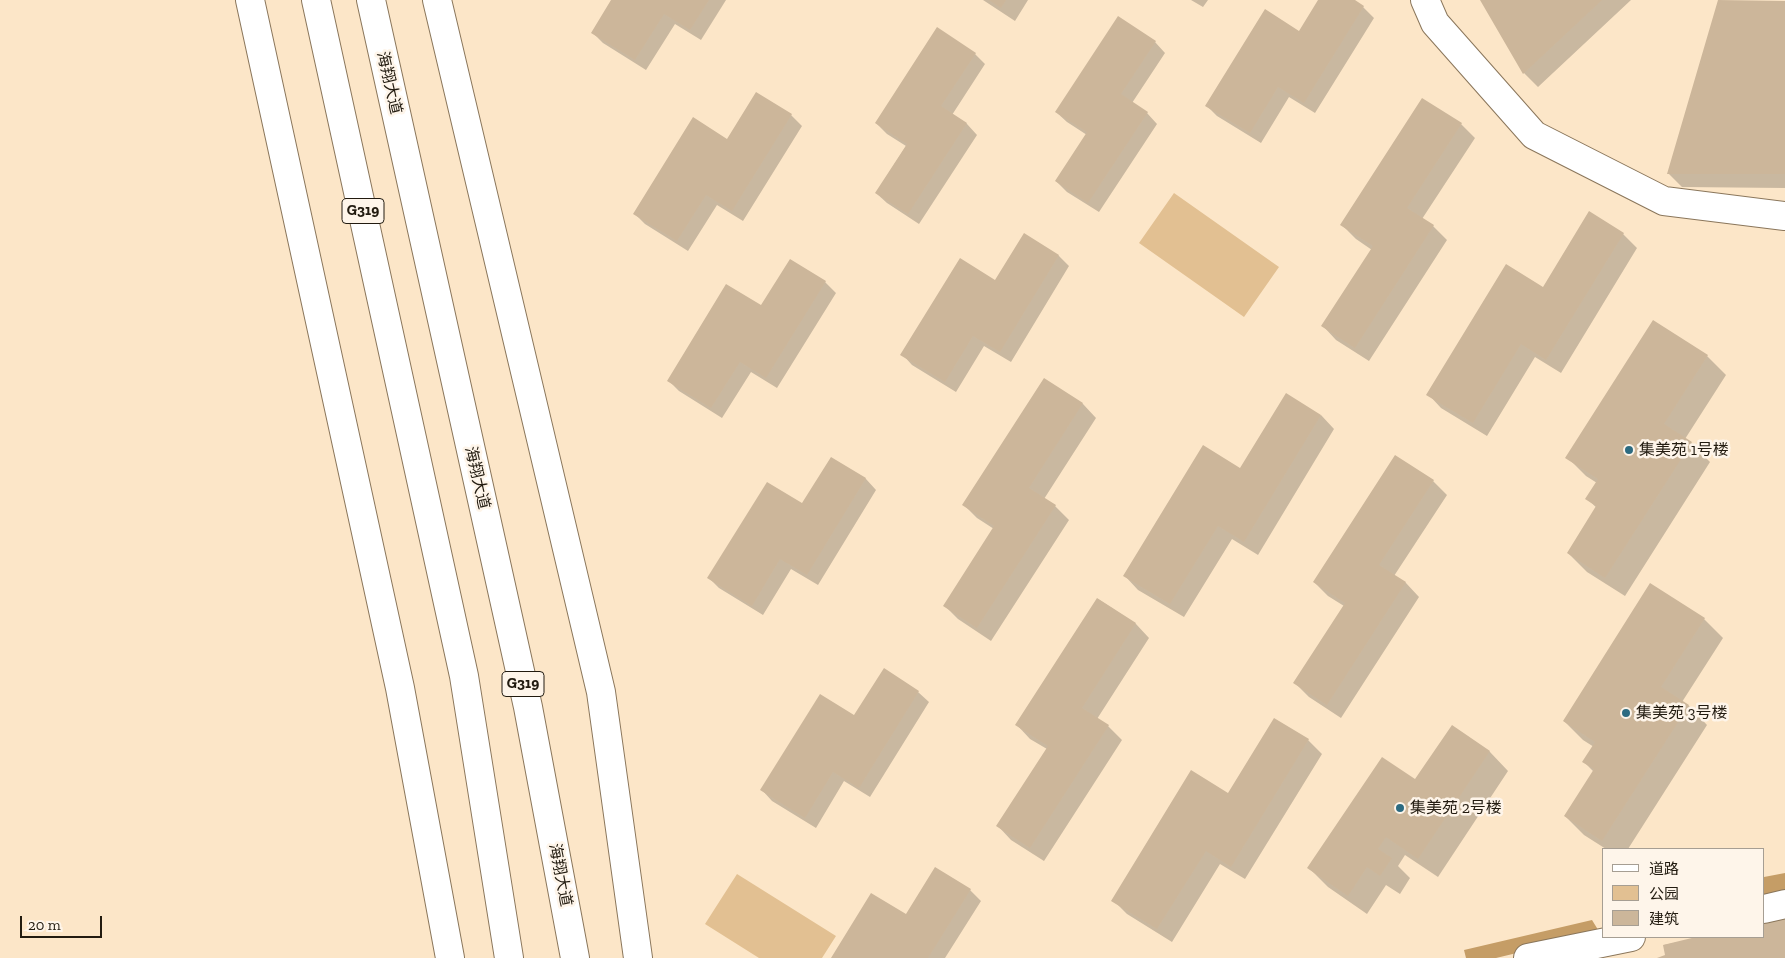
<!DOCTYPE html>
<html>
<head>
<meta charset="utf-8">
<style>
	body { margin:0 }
	#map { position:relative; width:1785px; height:958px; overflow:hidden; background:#fce6c8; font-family:"Zilla Slab","Noto Sans SC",serif }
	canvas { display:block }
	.legend { position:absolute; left:1602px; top:848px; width:162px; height:90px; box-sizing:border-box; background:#fef5ea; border:1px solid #a69e93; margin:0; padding:6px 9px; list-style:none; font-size:15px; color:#221b10 }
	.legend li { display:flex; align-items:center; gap:10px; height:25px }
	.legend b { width:25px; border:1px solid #a69e93 }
	.scale { position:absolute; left:20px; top:916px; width:82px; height:22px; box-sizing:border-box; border:2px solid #221b10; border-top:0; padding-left:6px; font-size:15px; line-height:18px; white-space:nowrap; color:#221b10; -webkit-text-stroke:4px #fef5ea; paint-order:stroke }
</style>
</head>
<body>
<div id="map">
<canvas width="1785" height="958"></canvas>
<ul class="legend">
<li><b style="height:6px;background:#fff"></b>道路</li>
<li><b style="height:14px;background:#e2c092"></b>公园</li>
<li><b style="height:14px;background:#ccb69a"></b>建筑</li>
</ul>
<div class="scale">20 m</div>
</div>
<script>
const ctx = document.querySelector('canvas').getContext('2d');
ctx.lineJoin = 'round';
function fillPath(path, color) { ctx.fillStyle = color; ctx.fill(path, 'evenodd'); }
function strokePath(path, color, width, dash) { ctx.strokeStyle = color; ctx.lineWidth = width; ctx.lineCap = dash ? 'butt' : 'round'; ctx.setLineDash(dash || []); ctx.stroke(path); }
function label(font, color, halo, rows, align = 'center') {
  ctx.font = font + ' "Zilla Slab","Noto Sans SC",serif'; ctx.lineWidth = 5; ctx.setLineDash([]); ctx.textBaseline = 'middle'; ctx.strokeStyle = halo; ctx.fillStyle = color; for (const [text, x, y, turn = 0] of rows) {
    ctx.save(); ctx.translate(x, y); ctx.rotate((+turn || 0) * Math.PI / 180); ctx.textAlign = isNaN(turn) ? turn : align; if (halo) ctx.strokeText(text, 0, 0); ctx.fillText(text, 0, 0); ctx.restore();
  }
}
fillPath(new Path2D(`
	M1174,193L1279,267L1244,317L1139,243Z
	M737,874L836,936L822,958H759L705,924Z`), '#e2c092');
fillPath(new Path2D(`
	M1785,873V896L1764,901V877Z
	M1592,920L1600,933L1496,958H1466L1464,950Z`), '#c59d66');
fillPath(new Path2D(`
	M613,0H726L701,40L675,24L646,70L603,43L593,33Z
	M983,0H1028L1015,21Z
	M1191,0H1208L1203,7Z
	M1320,0H1352L1363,7L1374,18L1315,113L1289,97L1261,143L1217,116L1207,106L1300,32Z
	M1481,0H1631L1538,87L1524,73Z
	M1785,3V188L1682,187L1668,173Z
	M1155,42L1165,53L1132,103L1147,113L1157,124L1099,212L1067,192L1056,181L1087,135L1067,122L1056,112Z
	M975,54L985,64L952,115L967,124L977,135L919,224L887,203L876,193L906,146L887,134L876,123Z
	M757,94L791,115L802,126L743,221L717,205L688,251L645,224L635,214L727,141Z
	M1461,124L1475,138L1422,219L1433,226L1447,240L1369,361L1336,340L1323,326L1372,250L1356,239L1342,225Z
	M1623,234L1637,248L1561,373L1535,357L1487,436L1441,408L1428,394L1543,288Z
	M1024,235L1059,256L1069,266L1011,362L984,346L956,392L912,365L902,354L995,282Z
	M825,282L836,293L777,388L751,372L722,418L679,391L668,380L761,307Z
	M1707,356L1726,375L1685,439L1691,443L1710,462L1625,596L1587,572L1568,553L1597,508L1587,499L1597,483L1586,476L1567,457Z
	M1044,379L1083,404L1096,418L1044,499L1055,506L1069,520L991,641L958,619L945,606L994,529L977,518L964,505Z
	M1321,415L1334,429L1258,555L1232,539L1184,617L1138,590L1125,576L1241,470Z
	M831,458L866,479L876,490L818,585L791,569L763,615L719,588L709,578L802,505Z
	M1433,481L1447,495L1394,576L1406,583L1419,597L1341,718L1309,697L1295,683L1344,606L1328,596L1314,582Z
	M1098,599L1136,624L1149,638L1097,719L1108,726L1122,740L1044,861L1011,840L998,826L1047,749L1030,739L1017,725Z
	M1704,619L1723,638L1682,702L1689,706L1707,725L1628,849H1606L1584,835L1565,816L1594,772L1584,762L1594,747L1583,740L1564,721Z
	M918,692L929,702L870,797L844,781L816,828L772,801L762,790L855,717Z
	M1452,727L1490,752L1508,771L1438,877L1405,855L1398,866L1410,878L1400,894L1386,885L1367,914L1328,887L1309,868L1416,781Z
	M1308,740L1322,754L1245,879L1220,864L1172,942L1127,914L1113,900L1228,794Z
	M970,890L981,901L945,958H832L906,916Z
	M1785,917V958H1659L1667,956L1664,945L1702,937H1764V922Z`), '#0003');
fillPath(new Path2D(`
	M611,0H709L690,30L664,14L635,60L591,33Z
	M989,0H1006L1001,8Z
	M1318,0H1355L1364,6L1304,103L1278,87L1250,133L1205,106L1265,9L1299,31Z
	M1480,0H1602L1523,74Z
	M1718,0L1785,1V174H1667Z
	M1118,16L1156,41L1121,94L1148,112L1088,203L1055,181L1087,132L1055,112Z
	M937,27L976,53L941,106L967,123L908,214L875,193L907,144L875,123Z
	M756,92L792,114L732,211L706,195L677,241L633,214L693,117L727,139Z
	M1422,98L1462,123L1407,208L1434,225L1355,348L1321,326L1373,246L1340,225Z
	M1589,211L1624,233L1546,360L1521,344L1473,423L1426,395L1506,264L1543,287Z
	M1024,233L1059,255L1000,352L973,336L945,382L900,355L960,258L995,280Z
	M790,259L826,281L766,378L740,362L711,408L667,381L726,284L761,305Z
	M1653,320L1708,355L1664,424L1692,442L1605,578L1567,553L1596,506L1585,499L1598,479L1565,458Z
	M1044,378L1083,403L1029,488L1056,505L977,628L943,606L994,526L962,505Z
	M1286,393L1321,415L1244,542L1218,526L1170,604L1123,576L1203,445L1240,468Z
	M1395,455L1434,480L1379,565L1406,582L1327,705L1293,683L1345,603L1313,582Z
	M831,457L866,478L807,575L780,559L752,606L707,578L767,482L802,503Z
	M1650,583L1705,618L1661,687L1689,705L1602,841L1564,816L1594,769L1582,762L1595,742L1563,721Z
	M1097,598L1136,623L1082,708L1109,725L1030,848L996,826L1048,746L1015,725Z
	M884,668L919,691L859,788L833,772L805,818L760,790L820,694L854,715Z
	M1274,718L1309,739L1231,867L1206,851L1157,929L1111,901L1191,770L1228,793Z
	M1452,725L1490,751L1418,859L1386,837L1378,849L1392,858L1380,876L1367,867L1348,896L1307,868L1382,757L1415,779Z
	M935,867L971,889L928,958H831L871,893L906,914Z
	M1785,916V958H1657L1665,955L1663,945L1696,937H1764V921Z`), '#ccb69a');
const minor = new Path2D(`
	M250,0L400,688L450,958
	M437,0L601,692L638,958
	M1425,0L1435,23L1534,135L1664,201L1785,216
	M1764,909L1785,904
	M1528,958L1631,937`);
const highway = new Path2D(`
	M316,0L464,676L509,958
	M371,0L528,707L575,958`);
strokePath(minor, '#8a765b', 30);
strokePath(highway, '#8a765b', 30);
strokePath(minor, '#fff', 28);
strokePath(highway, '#fff', 28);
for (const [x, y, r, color] of [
	[1629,450,5,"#2d6b81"],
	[1626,713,5,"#2d6b81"],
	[1400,808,5,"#2d6b81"]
]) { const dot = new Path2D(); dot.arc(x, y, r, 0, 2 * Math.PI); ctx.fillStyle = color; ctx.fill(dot); strokePath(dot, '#fef5ea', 2); }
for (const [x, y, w] of [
	[363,211,42],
	[523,684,42]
]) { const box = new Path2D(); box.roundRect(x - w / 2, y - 12.5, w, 25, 4); ctx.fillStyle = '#fef5ea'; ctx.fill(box); strokePath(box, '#221b10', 1); }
label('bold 15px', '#221b10', null, [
	["G319",363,211],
	["G319",523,684]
]);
label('16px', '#221b10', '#fef5ea', [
	["海翔大道",389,83,77],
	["海翔大道",477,478,77],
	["海翔大道",560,875,79]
]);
label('16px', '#221b10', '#fef5ea', [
	["集美苑 1号楼",1639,450],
	["集美苑 3号楼",1636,713],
	["集美苑 2号楼",1410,808]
], 'left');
</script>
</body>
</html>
